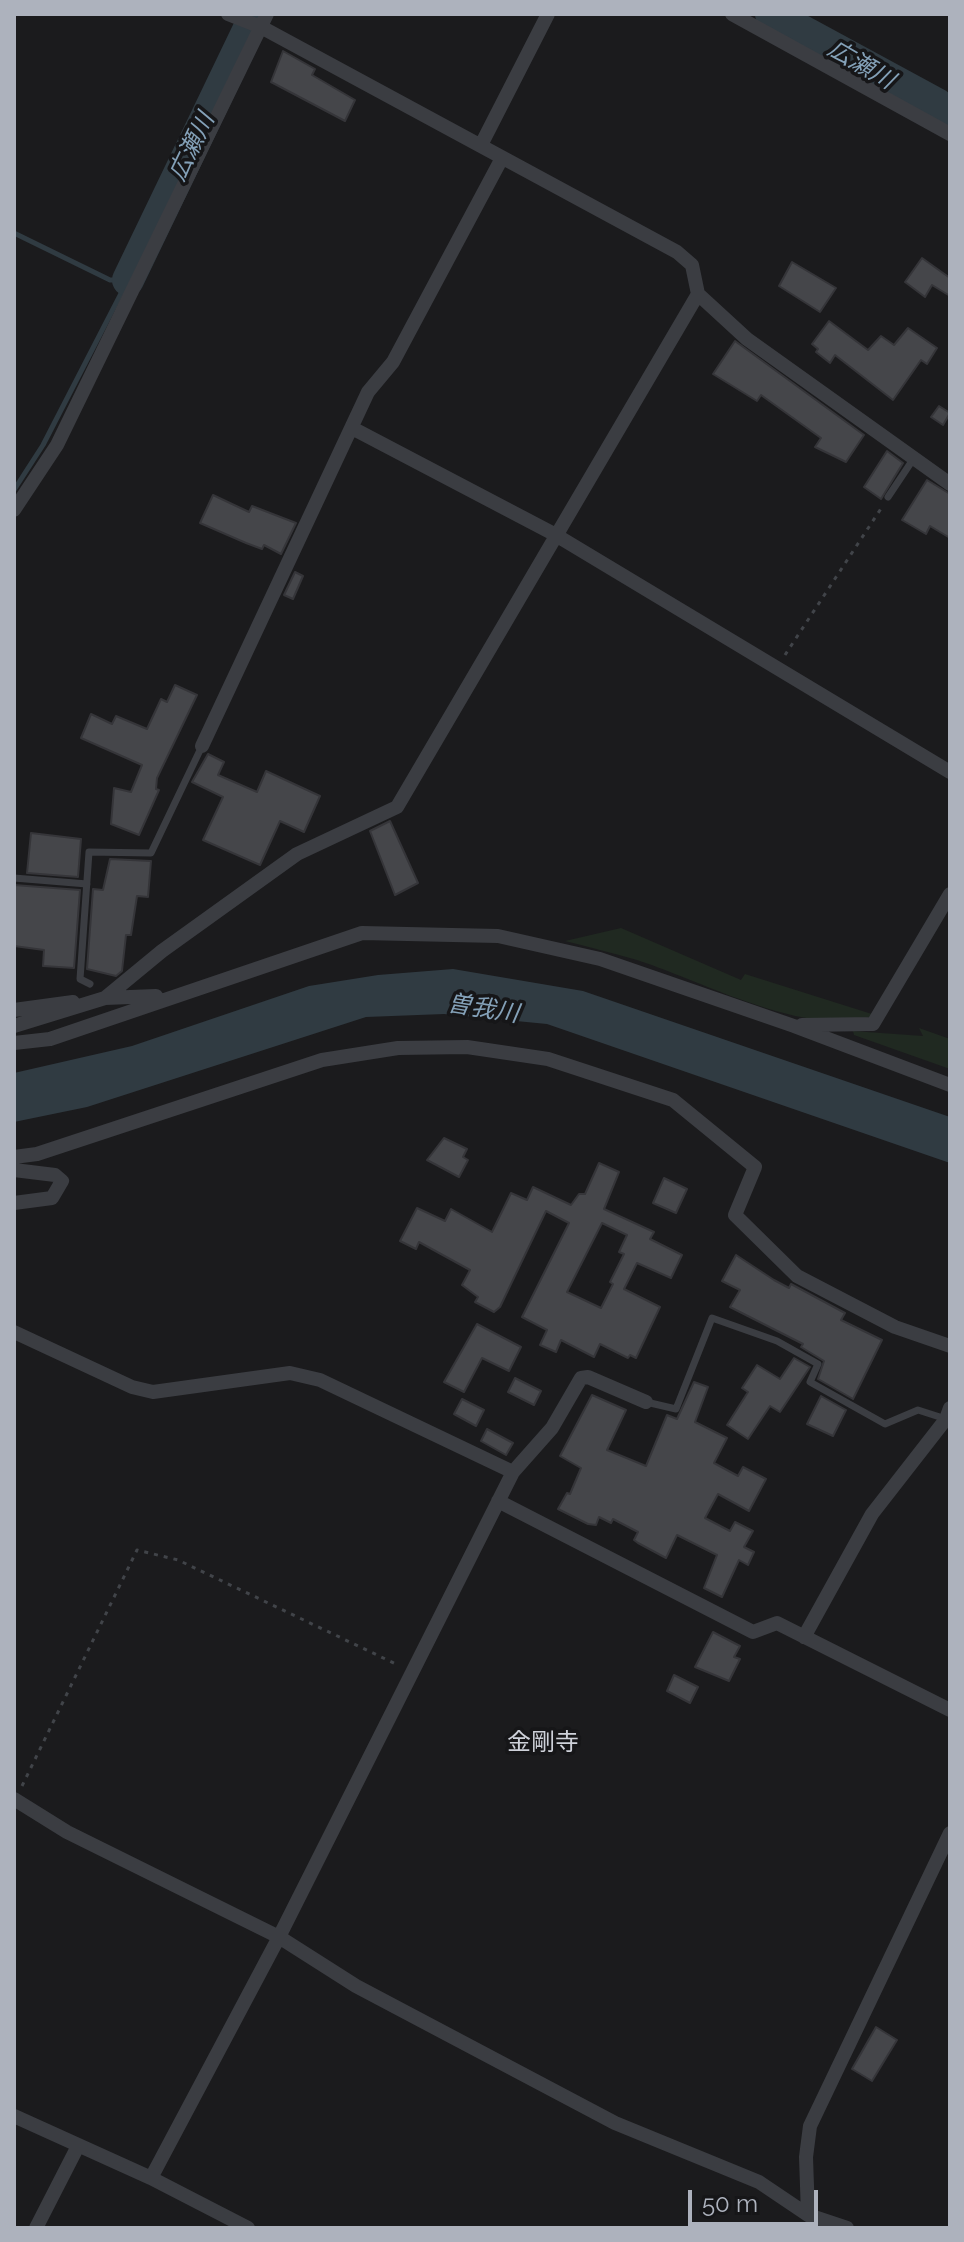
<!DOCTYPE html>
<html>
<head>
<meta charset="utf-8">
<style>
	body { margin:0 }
	#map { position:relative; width:964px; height:2242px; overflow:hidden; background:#1b1b1d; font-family:Raleway,sans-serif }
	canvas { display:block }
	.frame { position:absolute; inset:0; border:16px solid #adb2bd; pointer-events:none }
	.scale { position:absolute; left:688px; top:2190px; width:130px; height:36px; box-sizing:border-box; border:4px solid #adb2bd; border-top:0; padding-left:10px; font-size:24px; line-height:28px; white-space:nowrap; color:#adb2bd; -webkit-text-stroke:6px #161618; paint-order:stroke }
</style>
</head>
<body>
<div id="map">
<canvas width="964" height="2242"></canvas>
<div class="frame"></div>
<div class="scale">50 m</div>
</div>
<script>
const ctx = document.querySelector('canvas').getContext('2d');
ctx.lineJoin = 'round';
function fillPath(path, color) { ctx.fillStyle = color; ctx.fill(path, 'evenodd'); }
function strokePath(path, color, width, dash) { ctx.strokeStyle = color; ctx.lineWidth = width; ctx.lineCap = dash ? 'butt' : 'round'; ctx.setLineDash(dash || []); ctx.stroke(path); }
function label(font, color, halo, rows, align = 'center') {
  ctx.font = font + ' Raleway,"Noto Sans JP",sans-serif'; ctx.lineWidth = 7; ctx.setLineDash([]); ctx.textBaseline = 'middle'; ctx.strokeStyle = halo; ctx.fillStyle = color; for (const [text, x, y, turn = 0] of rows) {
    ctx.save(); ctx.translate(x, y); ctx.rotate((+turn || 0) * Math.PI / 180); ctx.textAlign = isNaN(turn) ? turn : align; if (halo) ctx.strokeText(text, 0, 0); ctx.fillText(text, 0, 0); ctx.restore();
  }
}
fillPath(new Path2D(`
	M621,928L741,980L745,974L875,1015C812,1041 700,980 637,960C613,953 589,947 565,941Z
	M919,1028L950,1039V1069L854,1035L853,1031L923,1036Z`), '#202921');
fillPath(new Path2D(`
	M453,969L583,991L950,1117V1163L547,1024L444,1014L366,1017L87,1107L14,1122V1073L132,1046L309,986L378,975Z`), '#303b42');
strokePath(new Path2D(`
	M14,233L110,280H128L43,445L14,490`), '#303b42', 5);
strokePath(new Path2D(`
	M771,14L937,104L950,116
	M128,280L256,14`), '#303b42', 32);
const building = new Path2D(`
	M283,51L315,69L312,75L355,100L345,121L271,82Z
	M922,258L950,278V296L932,285L925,297L905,282Z
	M792,262L836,288L820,312L779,286Z
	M829,321L868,350L881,336L894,345L908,328L937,348L927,364L921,360L893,400L835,355L830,363L816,352L818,349L812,344Z
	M735,341L864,435L846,462L815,447L821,438L761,395L757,401L713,374Z
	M939,406L950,413L943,425L931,417Z
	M887,451L903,463L881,499L864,487Z
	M927,480L950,494V538L930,526L926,534L902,520Z
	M213,495L249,512L252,506L296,523L281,554L264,545L262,549L246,543L200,523Z
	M295,572L303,576L293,599L284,595Z
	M175,685L197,695L157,778L156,789L159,790L139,835L111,824L114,788L131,792L142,765L81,738L91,714L112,724L116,716L147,729L161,699L167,702Z
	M208,754L224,762L218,775L257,792L266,771L320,796L304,832L280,821L260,865L203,840L223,797L192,782Z
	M390,821L418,883L395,895L370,831Z
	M31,833L81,839L78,877L27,873Z
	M110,859L151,861L148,897L137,896L131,935H126L122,971L116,976L87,969L93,889L103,890Z
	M14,885L80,890L74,968L43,966L44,950L14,946Z
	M444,1138L467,1149L463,1157L468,1160L459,1177L427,1160Z
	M599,1163L619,1172L604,1209L654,1232L650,1239L682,1255L671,1278L637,1263L624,1289L660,1307L636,1358L630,1355L628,1358L600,1344L594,1357L561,1340L556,1352L540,1345L547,1330L522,1317L569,1223L546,1211L500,1307L494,1312L475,1302L478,1297L462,1285L470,1270L419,1242L416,1249L400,1241L417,1208L445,1221L451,1209L492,1232L511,1193L527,1200L533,1187L571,1205L579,1194H585ZM602,1223L627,1235L619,1252L624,1254L610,1282L613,1284L601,1308L567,1292Z
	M664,1178L687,1189L676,1213L653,1203Z
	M736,1255L774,1280L789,1288L791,1284L845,1313L841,1320L882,1340L853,1399L818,1379L824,1361L801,1347L803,1344L730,1307L740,1290L722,1281Z
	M477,1324L521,1347L509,1371L482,1358L464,1392L444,1382Z
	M794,1358L810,1367L780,1412L770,1406L748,1439L727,1425L748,1392L742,1388L757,1365L780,1379Z
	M515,1378L541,1391L534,1405L508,1392Z
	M694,1382L708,1387L695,1422L727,1438L714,1463L738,1476L743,1467L766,1479L749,1511L718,1494L705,1518L730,1531L735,1522L753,1531L744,1547L754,1552L748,1565L739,1560L722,1597L704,1588L717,1555L677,1535L666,1558L638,1543L634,1540L638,1532L613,1519L611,1523L599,1517L596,1525L588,1524L558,1509L567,1493L570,1494L581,1468L560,1456L592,1395L626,1410L607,1450L646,1466L667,1415L677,1419Z
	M821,1396L846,1410L833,1436L807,1424Z
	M462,1399L484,1410L476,1426L454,1414Z
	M487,1429L513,1443L506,1455L481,1441Z
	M713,1632L740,1646L734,1657L740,1659L729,1681L695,1667Z
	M674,1675L698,1687L690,1703L667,1691Z
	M876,2027L897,2040L872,2081L852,2069Z`);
fillPath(building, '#45464a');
strokePath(building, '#353539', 2);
strokePath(new Path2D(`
	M785,655L882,507
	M22,1786L137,1550L178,1560L398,1665`), '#414449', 3, [4, 6]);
strokePath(new Path2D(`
	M888,497L914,458
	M14,878L87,884
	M90,984L80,979L89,852L151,853L202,746
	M646,1402L676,1409L712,1318L777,1341L818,1364L810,1382L885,1424L918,1410L946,1419`), '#3b3d42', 7);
strokePath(new Path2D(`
	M732,14L950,134
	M481,145L548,14
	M698,294L747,339L950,484
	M352,428L554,534L950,772
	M14,510L57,445L267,14
	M202,746L368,392L393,362L502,158
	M105,998L156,996
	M14,1010L73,1002
	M802,1025L873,1024L950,894
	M14,1026L105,998L162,951L297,854L397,807L698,294L692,265L677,252L261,27L228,14
	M14,1043L50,1039L362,933L498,936L600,959L794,1026L950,1085
	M14,1157L37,1154L322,1060L398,1048L467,1047L548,1059L673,1100L755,1167L735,1215L797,1276L895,1327L950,1346
	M14,1170L55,1175L62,1181L52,1198L14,1203
	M14,1332L132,1387L153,1392L290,1373L320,1380L513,1472
	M498,1501L753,1632L777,1623L950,1710
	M804,1637L872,1514L946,1419L950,1408
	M14,1799L67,1832L279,1937L356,1986L615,2123L759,2182L808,2215L847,2228
	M14,2116L151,2178L248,2228
	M151,2178L279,1937L513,1472L552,1428L581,1378L588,1377L646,1402
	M808,2215L806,2157L810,2126L950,1833
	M36,2228L78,2146`), '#3b3d42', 14);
label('italic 24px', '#84a1b8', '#161618', [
	["広瀬川",861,65,30],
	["広瀬川",192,147,-64],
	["曽我川",483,1009,9]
]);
label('24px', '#ced1d9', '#161618', [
	["金剛寺",543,1743]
]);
</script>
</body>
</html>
